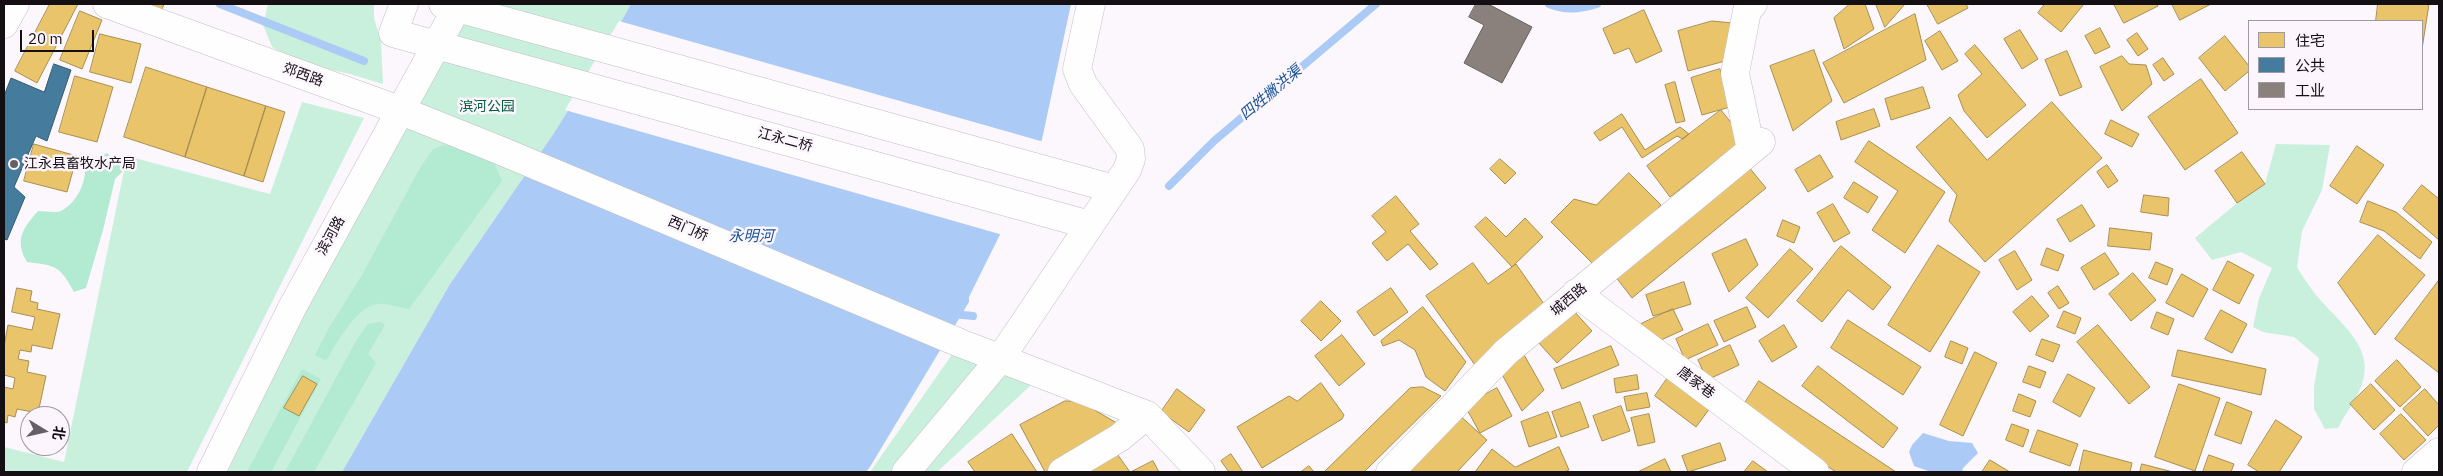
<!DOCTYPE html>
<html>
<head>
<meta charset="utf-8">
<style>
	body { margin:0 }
	#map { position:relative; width:2443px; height:476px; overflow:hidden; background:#fcf7fc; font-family:"IBM Plex Sans","Noto Sans SC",sans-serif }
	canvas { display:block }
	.frame { position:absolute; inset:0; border:5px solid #130f13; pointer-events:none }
	.legend { position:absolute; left:2248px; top:20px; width:175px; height:90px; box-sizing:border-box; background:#fdf5fe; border:1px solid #9f99a0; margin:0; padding:6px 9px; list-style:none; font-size:15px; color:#130f13 }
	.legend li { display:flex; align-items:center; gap:10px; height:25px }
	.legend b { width:25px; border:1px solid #9f99a0 }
	.north { position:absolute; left:20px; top:406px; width:50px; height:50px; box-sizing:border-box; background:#fdf5fe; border:1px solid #9f99a0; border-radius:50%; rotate:99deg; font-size:14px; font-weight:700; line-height:20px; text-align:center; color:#130f13 }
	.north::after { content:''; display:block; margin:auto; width:18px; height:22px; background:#656065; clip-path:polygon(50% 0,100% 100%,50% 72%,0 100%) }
	.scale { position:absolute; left:20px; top:30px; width:74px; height:22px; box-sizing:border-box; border:2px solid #130f13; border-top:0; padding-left:6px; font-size:15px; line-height:18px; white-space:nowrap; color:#130f13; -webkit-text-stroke:4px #fdf5fe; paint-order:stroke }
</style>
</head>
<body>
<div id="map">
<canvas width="2443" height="476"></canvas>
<div class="frame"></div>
<ul class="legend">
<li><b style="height:14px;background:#e9c46a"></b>住宅</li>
<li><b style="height:14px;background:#457b9d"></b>公共</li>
<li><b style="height:14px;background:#8a817c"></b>工业</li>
</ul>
<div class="north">北</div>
<div class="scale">20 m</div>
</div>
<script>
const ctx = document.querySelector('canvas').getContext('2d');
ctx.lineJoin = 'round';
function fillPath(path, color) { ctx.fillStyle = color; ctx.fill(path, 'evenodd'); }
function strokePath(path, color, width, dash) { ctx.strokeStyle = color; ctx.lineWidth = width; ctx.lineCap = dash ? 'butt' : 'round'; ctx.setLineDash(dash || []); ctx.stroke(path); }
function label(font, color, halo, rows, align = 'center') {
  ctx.font = font + ' "IBM Plex Sans","Noto Sans SC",sans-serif'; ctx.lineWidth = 5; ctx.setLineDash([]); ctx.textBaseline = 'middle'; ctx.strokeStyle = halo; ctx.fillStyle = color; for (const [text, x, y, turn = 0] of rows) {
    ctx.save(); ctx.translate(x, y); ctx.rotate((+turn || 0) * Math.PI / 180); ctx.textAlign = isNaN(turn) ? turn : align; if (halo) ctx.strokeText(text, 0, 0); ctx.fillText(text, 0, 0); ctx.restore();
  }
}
fillPath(new Path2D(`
	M268,4H374V18L381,41L383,84L350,74L300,63L272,47L263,25Z
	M473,4H631L599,61L554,133L450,284L342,472H212Z
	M302,102L364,118L187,472H4V447L64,462L127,156L270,194Z
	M2276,144L2330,145L2322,190L2302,231L2297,267C2305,280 2314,294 2325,305C2345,327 2374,350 2362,384C2357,399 2345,414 2338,428L2325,429L2314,409V387L2319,358L2294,337L2263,332L2253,327L2259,298L2272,268L2241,252L2212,260L2195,238L2237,203L2265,184Z
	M960,343L1042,375L937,472H870Z`), '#c9efdd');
fillPath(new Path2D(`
	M444,145L470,151L493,160L502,181L409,309C399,308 387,303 378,304C356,306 336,344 326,361L315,355L329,328L362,275L420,168L433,149Z
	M107,153L124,170L115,179L103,230L86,288L74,292C59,265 57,266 27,262C14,240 23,228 38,211C44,211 56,213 61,211C78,202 87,181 85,163Z
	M380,322L385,325L368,354L376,363L314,472H285L356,341L368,324Z
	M302,369L321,379L271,472H247Z`), '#b2ebd1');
fillPath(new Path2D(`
	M631,4H1071L1038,158L969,297V302L870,467L866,472H342L450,284L554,133L599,61Z
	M1923,433L1949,441L1972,443L1978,453L1963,468L1962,472H1931L1914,466L1909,452L1912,445Z`), '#abcbf6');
fillPath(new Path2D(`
	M619,21L1044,142L1040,159L1003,235L565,110Z`), '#fcf7fc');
const homes = new Path2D(`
	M50,4H78L37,83L15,71Z
	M127,4H164L160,15Z
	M1850,4H1865L1874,29L1844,49L1834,18Z
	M1876,4H1905L1885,27Z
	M1927,4H1966L1968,8L1938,24Z
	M2045,4H2084L2061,32L2038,13Z
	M2114,4H2157L2158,6L2124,23Z
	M2172,4H2211L2180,20Z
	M2378,4H2429L2422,49V21H2376Z
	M1644,10L1662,51L1636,63L1629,48L1614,54L1603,29Z
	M80,11L102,20L82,69L60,60Z
	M1915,14L1926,60L1844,103L1823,63Z
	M1712,21L1732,23L1729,60L1688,71L1678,31Z
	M2100,28L2110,47L2095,54L2085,36Z
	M2020,30L2038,59L2022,69L2004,39Z
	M1940,31L1958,61L1942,70L1925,41Z
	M2137,33L2148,49L2138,56L2127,40Z
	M100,34L141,44L131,83L90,72Z
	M2225,36L2249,66V71L2225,91L2199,58Z
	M1975,45L2026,105L1987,138L1964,111L1958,95L1982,74L1965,54Z
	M1814,50L1832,101L1793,131L1770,66Z
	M2067,51L2082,87L2060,96L2045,60Z
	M2122,56L2129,64L2146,65L2152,84L2122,111L2100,67Z
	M2163,58L2174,74L2164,81L2153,65Z
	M146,67L207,87L185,157L124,137Z
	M1720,69L1730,107L1702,115L1691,78Z
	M75,76L113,87L97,142L59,132Z
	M2201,79L2238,133L2185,170L2148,117Z
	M1675,82L1685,121L1676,123L1665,85Z
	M207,87L266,106L244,176L185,157Z
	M1923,87L1930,108L1891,120L1885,99Z
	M2052,102L2102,158L1985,262L1949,221L1957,195L1916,147L1950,117L1987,160Z
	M266,106L285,112L263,182L244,176Z
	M1874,109L1880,126L1841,140L1836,122Z
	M1721,110L1744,139L1670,197L1647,166Z
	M1622,114L1645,150L1680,127L1689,134L1683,139L1677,136L1642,158L1622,127L1600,141L1594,133Z
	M2111,120L2139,134L2132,147L2105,134Z
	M1869,141L1945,192L1905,253L1872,230L1898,191L1855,162Z
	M34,144L77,156L67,192L24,181Z
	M2357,146L2384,165L2357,204L2330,186Z
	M2242,152L2265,184L2237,203L2215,171Z
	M1820,155L1833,177L1808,192L1795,170Z
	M1500,159L1516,173L1505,184L1490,169Z
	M2107,165L2118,181L2108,188L2097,172Z
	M1748,166L1766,188L1632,298L1615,276Z
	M1629,173L1661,205L1598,269L1551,222L1574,199L1596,205Z
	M1854,182L1878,197L1868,213L1844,198Z
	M2422,185L2439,199V240L2403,209Z
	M2144,195L2169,198L2168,216L2141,212Z
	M1396,196L1419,224L1410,231L1438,264L1430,270L1408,244L1387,261L1372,243L1386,232L1372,216Z
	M2368,201L2396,212L2432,242L2420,259L2384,231L2360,222Z
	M1833,204L1850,233L1834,242L1817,213Z
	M2082,205L2095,226L2070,242L2057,220Z
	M1486,217L1506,237L1525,218L1543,237L1512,267L1475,227Z
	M1783,220L1800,227L1794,243L1777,236Z
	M2110,228L2152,233L2150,250L2108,246Z
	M2378,235L2425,275L2375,335L2338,283Z
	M1746,239L1758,265L1729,292L1712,254Z
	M1938,245L1980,272L1930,352L1888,325Z
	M1841,246L1891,287L1873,310L1848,290L1822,322L1797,301Z
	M2047,248L2064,255L2058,271L2041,265Z
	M1790,249L1813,269L1768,318L1746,298Z
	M2015,251L2032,280L2017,290L1999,260Z
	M2105,253L2119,274L2094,290L2081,268Z
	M2228,261L2254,275L2239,304L2213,290Z
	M2156,262L2173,269L2167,285L2149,278Z
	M1473,263L1488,284L1516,264L1549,311L1475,365L1426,296Z
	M2133,273L2156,300L2131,321L2109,294Z
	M2182,274L2208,289L2193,317L2166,303Z
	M2439,280V373L2395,339Z
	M1684,282L1691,304L1653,316L1646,295Z
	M2058,286L2069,303L2059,309L2048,293Z
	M17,288L32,291L30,301L38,303L37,309L60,314L52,349L32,345L31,352L20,350L18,359L29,361L27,372L46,376L38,413L17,409L15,417L8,415L7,423L4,422V387L13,389L15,378L4,375V346L8,325L32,330L35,317L12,312Z
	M1391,288L1408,312L1374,336L1357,312Z
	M2032,296L2049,316L2030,332L2013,312Z
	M1321,301L1341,321L1321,341L1301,321Z
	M1423,307L1466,362L1445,391L1426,377L1415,350L1399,340L1383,346L1381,341Z
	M1747,307L1756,327L1724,342L1714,321Z
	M1673,309L1683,330L1650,345L1641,324Z
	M1573,310L1592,331L1557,363L1538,342Z
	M2221,310L2247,324L2232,353L2205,339Z
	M2064,311L2081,318L2075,334L2057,327Z
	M2157,312L2174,319L2168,335L2151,328Z
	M1848,320L1921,367L1903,395L1831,348Z
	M1708,324L1718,345L1685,360L1676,339Z
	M1784,325L1797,347L1772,362L1759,341Z
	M2098,325L2150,387L2129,404L2077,342Z
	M1342,335L1365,364L1339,386L1315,356Z
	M2042,339L2060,345L2053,362L2036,355Z
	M1951,341L1968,348L1962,364L1945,357Z
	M1730,345L1739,365L1707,380L1698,360Z
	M1611,346L1619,365L1562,389L1554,369Z
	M2178,350L2266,369L2261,395L2172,376Z
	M1975,352L1997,363L1963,436L1940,425Z
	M1523,353L1544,390L1522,411L1498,367Z
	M2397,360L2421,387L2400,407L2375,381Z
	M1818,366L1898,428L1883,448L1802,386Z
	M2029,366L2046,372L2040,388L2023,382Z
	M2068,374L2095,388L2080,417L2053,402Z
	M1637,375L1639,389L1616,393L1614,379Z
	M303,376L317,384L299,416L284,408Z
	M1669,376L1710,408L1696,427L1655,396Z
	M1759,381L1896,472H1836L1741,409Z
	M1321,383L1344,415L1342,419L1262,468L1237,427L1289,396L1297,401Z
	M2179,384L2220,398L2195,471L2155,457Z
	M2371,384L2395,410L2374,430L2350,404Z
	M1423,387L1441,396L1364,472H1324L1410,388Z
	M1497,388L1512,416L1480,433L1465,406Z
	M1177,389L1205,410L1189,432L1161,412Z
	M2425,389L2439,405V425L2428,436L2403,409Z
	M1647,393L1650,407L1627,411L1624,397Z
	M2019,394L2036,401L2030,417L2013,411Z
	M1065,401H1079L1122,426L1051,472H1045L1020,425Z
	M1580,402L1589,427L1561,437L1552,412Z
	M2227,402L2252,412L2241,444L2215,435Z
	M1621,406L1630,431L1602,441L1593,416Z
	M1548,412L1557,437L1529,447L1521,422Z
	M1458,414L1487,440L1457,472H1405Z
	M1649,414L1655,442L1638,446L1631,418Z
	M2401,414L2426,440L2404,460L2380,434Z
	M2276,420L2302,437L2279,472H2259L2248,465Z
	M2012,424L2029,430L2023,447L2006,440Z
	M2038,430L2078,444L2070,466L2030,452Z
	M1012,434L1037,472H975L968,462Z
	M1720,443L1726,460L1688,472L1682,456Z
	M1110,444L1130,472H1062Z
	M1559,447L1569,470L1564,472H1475L1492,449L1515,467Z
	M2084,450L2132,463L2130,472H2079Z
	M1231,454L1243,472H1229L1221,461Z
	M2209,455L2234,464L2231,472H2203Z
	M1665,459L1671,472H1638Z
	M1990,460L2010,472H1982Z
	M1153,461L1159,472H1131Z
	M1753,461L1768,472H1744Z
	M2142,464L2173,472H2140Z
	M1309,466L1314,472H1301Z`);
fillPath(homes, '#e9c46a');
strokePath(homes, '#a98e50', 1);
const public = new Path2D(`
	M54,64L71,70L47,141L36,136L14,187L25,197L7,240L4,239V96L11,78L44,92Z`);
fillPath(public, '#457b9d');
strokePath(public, '#365b74', 1);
const industry = new Path2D(`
	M1476,4H1488L1532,27L1502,83L1464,63L1484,25L1469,17Z`);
fillPath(industry, '#8a817c');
strokePath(industry, '#665f5c', 1);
strokePath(new Path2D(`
	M220,4L364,61
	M1549,4C1566,11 1581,9 1597,4
	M1169,186L1214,141L1376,4
	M953,314L973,316`), '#abcbf6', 8);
const minor = new Path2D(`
	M107,4L399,110L499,150L960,343L1147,415L1201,472
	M404,4L393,33L1090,225
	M443,4L1114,189
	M1751,150L1735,73L1747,11L1753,4
	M1576,293L1815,472
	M211,472L293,306L459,4
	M906,472L1000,359L1127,170L1131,159L1130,149L1083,84L1077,69L1091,4
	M1062,472L1119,438L1147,415
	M1390,472L1506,352L1761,142
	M2416,472L2439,452`);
const major = new Path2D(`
	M4,24L15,4`);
strokePath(minor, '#c3bec3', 29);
strokePath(major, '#c3bec3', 29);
strokePath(minor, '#fffeff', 28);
strokePath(major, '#fffeff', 28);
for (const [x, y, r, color] of [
	[14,164,5,"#656065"]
]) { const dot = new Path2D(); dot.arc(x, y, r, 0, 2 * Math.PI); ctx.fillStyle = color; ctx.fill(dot); strokePath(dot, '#fdf5fe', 2); }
label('14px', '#130f13', '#fdf5fe', [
	["郊西路",303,75,20],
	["江永二桥",785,140,15],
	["西门桥",688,229,23],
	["滨河路",331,236,-61],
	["城西路",1569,300,-40],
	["唐家巷",1696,383,37]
]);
label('14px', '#055f3f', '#fdf5fe', [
	["滨河公园",487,107]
]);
label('14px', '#130f13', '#fdf5fe', [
	["江永县畜牧水产局",24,164]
], 'left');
label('italic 15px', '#195497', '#fdf5fe', [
	["四姓撇洪渠",1271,93,-40],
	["永明河",751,237]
]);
</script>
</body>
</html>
